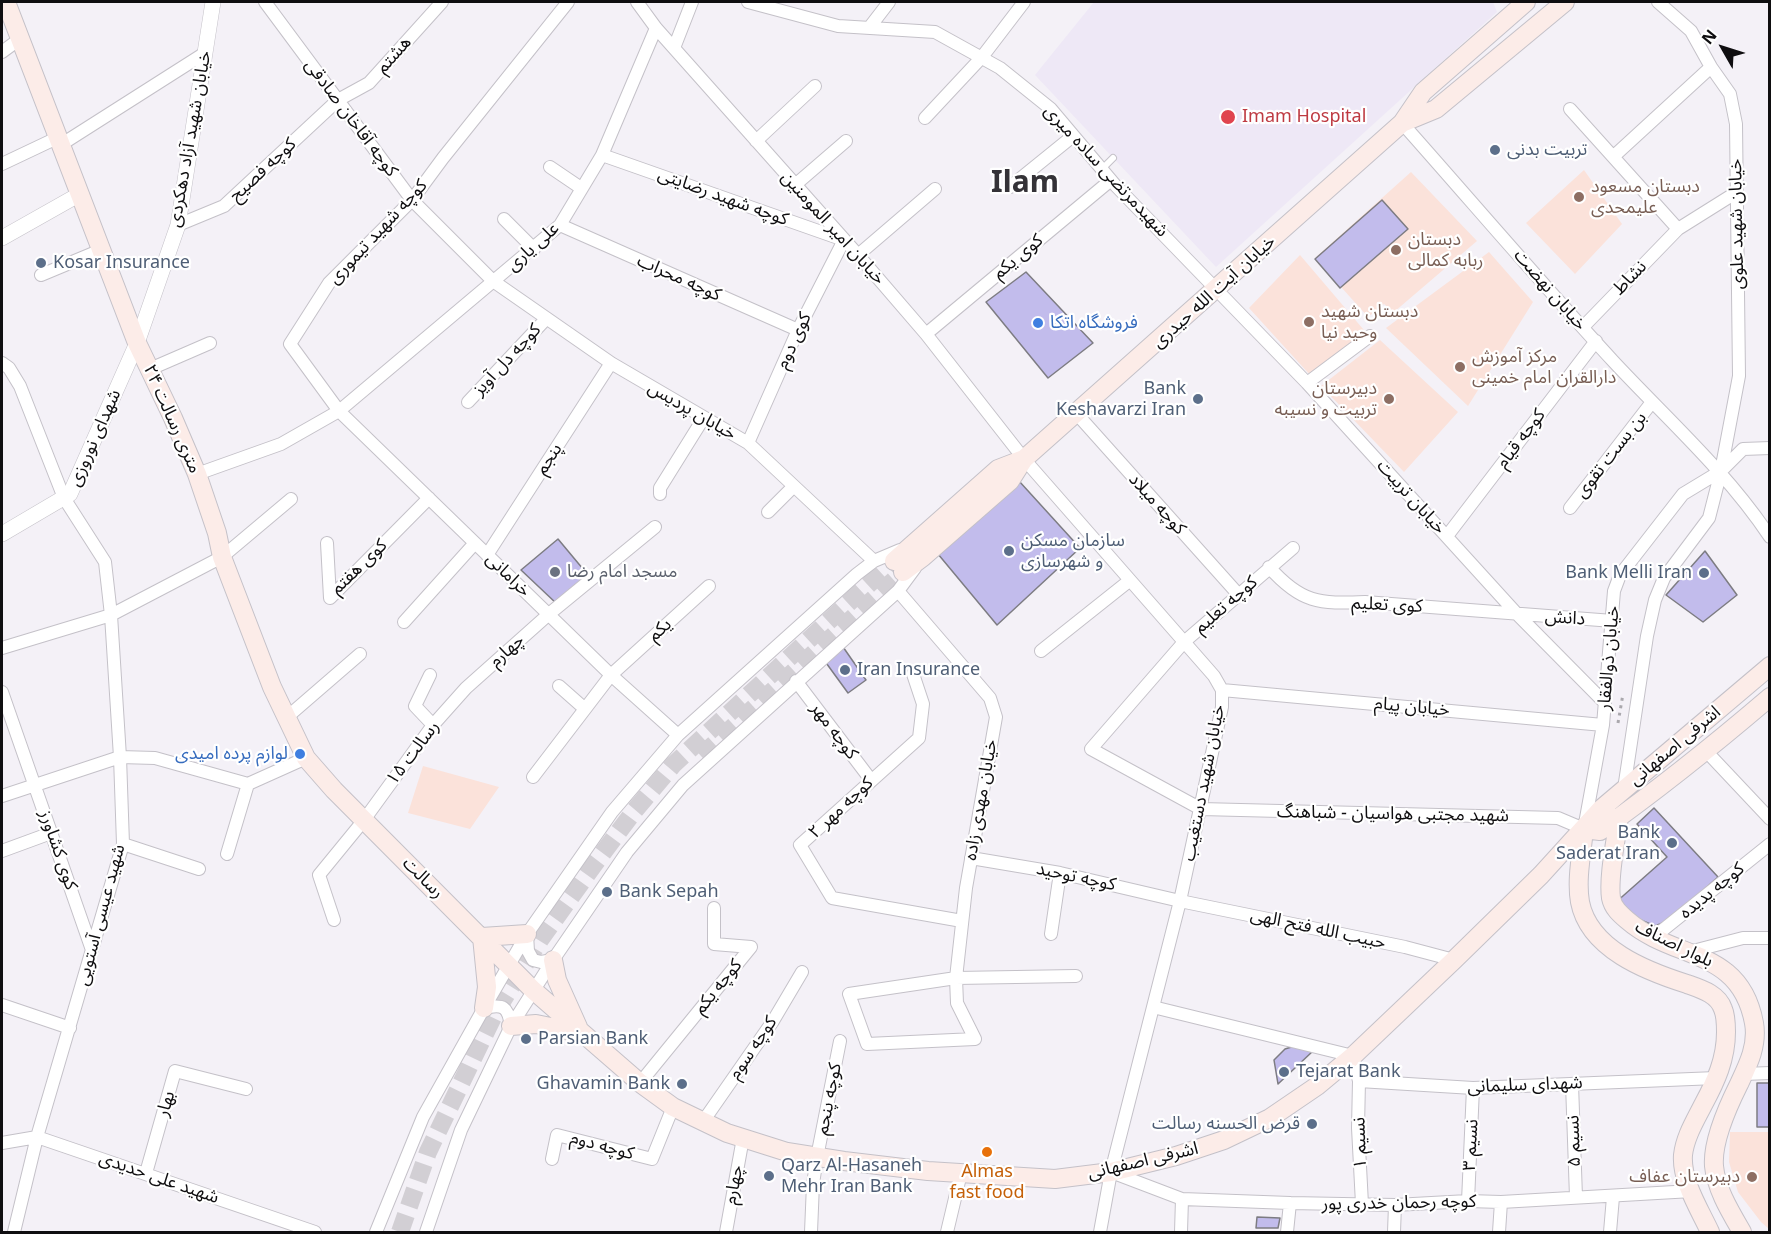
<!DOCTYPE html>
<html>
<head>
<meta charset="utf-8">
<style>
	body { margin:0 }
	#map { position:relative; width:1771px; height:1234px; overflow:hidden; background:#f4f1f7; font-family:"Noto Sans",sans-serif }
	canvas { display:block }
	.frame { position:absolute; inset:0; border:3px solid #0f0e10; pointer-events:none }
	.north { position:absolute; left:1693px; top:18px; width:60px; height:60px; -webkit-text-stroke:4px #fff; paint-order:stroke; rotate:309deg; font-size:16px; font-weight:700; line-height:24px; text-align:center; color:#0f0e10 }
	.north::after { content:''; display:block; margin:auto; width:21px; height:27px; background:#0f0e10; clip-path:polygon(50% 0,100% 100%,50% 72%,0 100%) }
</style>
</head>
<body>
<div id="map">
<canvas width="1771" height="1234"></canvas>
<div class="frame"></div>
<div class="north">N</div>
</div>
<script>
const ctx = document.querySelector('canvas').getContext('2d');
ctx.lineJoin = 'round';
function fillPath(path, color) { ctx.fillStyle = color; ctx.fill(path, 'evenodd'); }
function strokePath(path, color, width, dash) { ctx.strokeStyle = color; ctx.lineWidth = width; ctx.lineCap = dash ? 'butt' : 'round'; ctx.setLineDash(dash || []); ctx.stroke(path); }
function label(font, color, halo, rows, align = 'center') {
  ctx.font = font + ' "Noto Sans","Noto Sans Arabic",sans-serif'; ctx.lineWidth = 4.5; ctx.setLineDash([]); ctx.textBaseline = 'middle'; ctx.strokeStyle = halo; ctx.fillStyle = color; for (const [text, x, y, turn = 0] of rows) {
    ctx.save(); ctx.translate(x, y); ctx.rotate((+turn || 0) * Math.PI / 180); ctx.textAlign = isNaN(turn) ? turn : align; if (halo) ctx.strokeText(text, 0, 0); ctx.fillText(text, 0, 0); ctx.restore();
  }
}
fillPath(new Path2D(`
	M1094,2H1493L1497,12L1216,267L1035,75Z`), '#eee8f6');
fillPath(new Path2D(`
	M1584,170L1622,224L1575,274L1526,223Z
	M1411,172L1477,241L1394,312L1384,304L1368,317L1315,258Z
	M1489,252L1533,302L1468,406L1386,328Z
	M1300,255L1369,336L1311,376L1249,308Z
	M1380,340L1458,412L1404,472L1321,386Z
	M423,766L499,787L470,829L408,813Z
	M1730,1132H1769V1229L1761,1222L1738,1192L1729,1162Z`), '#fbe2da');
const building = new Path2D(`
	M1382,200L1408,229L1340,288L1315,259Z
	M1026,272L1093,343L1048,378L986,302Z
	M1019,481L1080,548L997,625L938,554Z
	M558,539L588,575L557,604L521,570Z
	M1705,551L1737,595L1703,622L1666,595Z
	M841,644L866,680L848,693L824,660Z
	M1654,808L1718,877L1670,920L1655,926L1622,912L1615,903L1667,857L1637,824Z
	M1301,1044L1313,1051L1278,1084L1274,1060L1285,1049Z
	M1757,1083H1770V1127H1757Z
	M1257,1217L1280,1218L1278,1228H1256Z`);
fillPath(building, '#c2bcec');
strokePath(building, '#7d7c82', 1.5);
strokePath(new Path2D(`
	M701,756L903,572
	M400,1232L428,1152L495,1013L540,940L596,862L635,810L673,765L894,561`), '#d2cfd4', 18, [18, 9]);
const service = new Path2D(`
	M1102,169L1113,158`);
const minor = new Path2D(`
	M265,2L412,200L493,281L611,363L748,443L874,561
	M568,2L443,158L412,200L329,283L290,344L339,411L611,675L678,735
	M637,2L656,28L858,255L926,334L1024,459L1214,676L1222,690V707L1180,901L1111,1172L1100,1232
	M748,2L838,26L935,32L1000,68L1051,109L1116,186L1307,383L1517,614L1605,703
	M869,28L889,2
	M674,48L692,2
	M2,52L21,38
	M1570,109L1678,229
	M925,118L982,57L1024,2
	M1402,123C1473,203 1541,283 1613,361C1667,419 1726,471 1770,537
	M756,141L815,86
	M62,144L205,53
	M602,155L844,240L798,330L748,443
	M1614,156L1711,67
	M2,164L59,137
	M550,167L581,188
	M795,185L846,141
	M1010,187L1073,136
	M504,219L534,249
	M178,225L224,206L338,100L369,83L442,2
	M560,225L798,330
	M858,255L935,189
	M41,275L101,250
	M1583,327L1678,229L1737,192
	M926,334L1111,180
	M2,363L9,368L20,386L64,498L105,562L111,615L120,757L123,844L37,1137L14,1232
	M150,369L210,343
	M1307,383L1370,336
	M468,402L546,319
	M1076,413L1238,594
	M197,474L281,444L339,411L560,225L602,155L656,28
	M660,494V488L703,419
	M1570,508L1652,402
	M768,512L793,487
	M1447,536L1596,341
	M327,543L330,598L429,498
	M1293,548L1184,642L1091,749L1201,809L1558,818L1584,829L1603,725L1614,591L1620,575L1683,494L1721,471L1743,449L1770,448
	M487,555L611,363
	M1269,567C1301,603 1319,604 1365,602L1613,621
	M898,591L990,698L996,717L966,888L956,978L957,1003L975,1039L867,1044L849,994L956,978L1076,976
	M404,622L475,543
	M2,648L111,615L222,557L291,499
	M1041,651L1129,581
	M913,674L923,704L919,738L800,845L832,898L962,921
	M430,675L415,706L433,725
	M796,681L871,780
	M559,686L585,709
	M1222,690L1603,725
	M2,692L92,950
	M286,718L360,654
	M1706,751L1770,819
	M533,777L611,675L709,586
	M1624,789L1647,636L1655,600L1664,578L1709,518L1721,471L1739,376L1736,124L1730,94L1711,67L1691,31L1658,2
	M2,796L120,757L155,758L248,784L306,758
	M123,844L199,869
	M2,851L51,833
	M227,854L248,784
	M971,858L1060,873L1180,901L1405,947L1454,960
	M334,920L319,875L364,820L433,725L466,688L549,614L655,527
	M527,934L528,951L533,960L541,962L553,960
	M1051,934L1060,873
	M1654,937L1770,844
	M1689,952L1743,938H1770
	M2,1005L70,1028
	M1153,1007L1353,1056L1359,1081L1473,1088L1716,1078
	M484,1008C503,1004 508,1006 511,1026
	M1744,1074L1770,1073
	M1359,1081L1358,1128L1362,1204
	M640,1083L751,947L714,944V908
	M1572,1084L1576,1197
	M702,1123L773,1021L802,972
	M2,1143L37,1137L315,1232
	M552,1159L557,1135L652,1159L673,1107
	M1111,1172L1182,1199L1290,1203L1395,1205L1468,1201L1501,1202L1692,1191
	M146,1173L175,1071L246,1089
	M1468,1201L1473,1088
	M376,1232L423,1117L484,1008L527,934L612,812L678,735L857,574L874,561L900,550
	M426,1232L461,1130L511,1026L553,960L627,852L683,785L898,591L915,568
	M726,1232L743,1138
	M811,1232L813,1184L817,1157L840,1041
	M947,1232L961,1173
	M1181,1232L1182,1199
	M1287,1232L1290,1203
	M1394,1232L1395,1205
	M1499,1232L1501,1202
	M1610,1232L1613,1197`);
const tertiary = new Path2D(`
	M2,238L80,194
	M2,534L70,494L137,343L178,225L213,2`);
const secondary = new Path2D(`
	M6,2L137,343L173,418L197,474L217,533L222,557L272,687L306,758L334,790L533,990L640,1083L673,1107L727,1133L787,1152L844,1161L928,1171L1055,1179L1111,1172L1176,1156L1224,1140L1270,1118L1317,1086L1353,1056L1454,960L1541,875L1601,809L1770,666
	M1402,123L1436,109L1565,2
	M894,561L998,469L1024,459
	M903,572L923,557L1010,481L1024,459L1402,123L1423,92L1526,2
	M1619,817C1616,840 1608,877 1611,898C1613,908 1620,914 1627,920C1674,961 1740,947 1754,1023C1758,1045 1748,1065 1739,1084C1728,1106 1712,1141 1714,1166C1716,1189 1731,1213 1742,1232
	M1584,829C1582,852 1576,879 1580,902C1589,949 1646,971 1687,984C1701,989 1718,994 1723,1009C1726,1016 1726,1024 1726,1032C1726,1059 1716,1081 1703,1105C1695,1121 1685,1137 1683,1155C1681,1181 1700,1210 1710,1232
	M1584,829L1600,831C1659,789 1715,744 1770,697
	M482,937L487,987L484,1008
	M482,937L527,934
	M553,960L557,980L578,1027
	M511,1026L536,1024L580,1033`);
strokePath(service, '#c4c1c8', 8);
strokePath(minor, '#c4c1c8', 14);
strokePath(tertiary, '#c4c1c8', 16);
strokePath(secondary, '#c4c1c8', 20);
strokePath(new Path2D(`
	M1618,723L1623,694`), '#aaa8ad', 3, [3, 4.5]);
strokePath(service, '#fff', 6);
strokePath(minor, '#fff', 12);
strokePath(tertiary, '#fff', 15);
strokePath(secondary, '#fcece8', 18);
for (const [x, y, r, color] of [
	[1228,117,8,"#e0444e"],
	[1495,150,6,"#5c6f8a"],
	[1579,197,6,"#8d6e63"],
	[1396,250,6,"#8d6e63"],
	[41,263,6,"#5c6f8a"],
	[1309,322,6,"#8d6e63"],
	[1038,323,6,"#3f7fe0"],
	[1460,367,6,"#8d6e63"],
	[1198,399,6,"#5c6f8a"],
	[1389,399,6,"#8d6e63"],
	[1009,551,6,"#5c6f8a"],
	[555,572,6,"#6b7280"],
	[1704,573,6,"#5c6f8a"],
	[845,670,6,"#5c6f8a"],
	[300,754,6,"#3f7fe0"],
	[1672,843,6,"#5c6f8a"],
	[607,892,6,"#5c6f8a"],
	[526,1039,6,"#5c6f8a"],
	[1284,1072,6,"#5c6f8a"],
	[682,1084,6,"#5c6f8a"],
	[1312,1124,6,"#5c6f8a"],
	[987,1152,6,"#e8710a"],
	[769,1176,6,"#5c6f8a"],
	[1752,1177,6,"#8d6e63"]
]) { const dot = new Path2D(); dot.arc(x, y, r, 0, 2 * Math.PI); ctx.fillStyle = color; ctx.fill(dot); strokePath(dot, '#fff', 2); }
label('18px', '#0f0e10', '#fff', [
	["هشتم",394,55,-48],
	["کوچه آقاخان صادقی",351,118,53],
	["خیابان شهید آزاد دهکردی",190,139,-80],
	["کوچه فصیح",263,170,-43],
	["شهیدمرتضی ساده میری",1106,171,47],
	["کوچه شهید رضایتی",723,197,20],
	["خیابان شهید علوی",1737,224,-91],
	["خیابان امیر المومنین",833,228,48],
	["کوچه شهید تیموری",378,232,-47],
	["علی یاری",533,247,-42],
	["کوی یکم",1018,257,-40],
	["کوچه محراب",679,278,24],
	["نشاط",1630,278,-46],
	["خیابان نهضت",1550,290,49],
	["خیابان آیت الله حیدری",1214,292,-42],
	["کوی دوم",794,341,-65],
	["کوچه دل آویز",507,360,-47],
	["خیابان پردیس",692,411,30],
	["۲۴ متری رسالت",172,419,66],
	["شهدای نوروزی",95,438,-66],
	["کوچه قیام",1521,439,-53],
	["بن بست تقوی",1611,455,-52],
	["پنجم",549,459,-57],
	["خیابان تربیت",1411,497,48],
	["کوچه میلاد",1157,504,48],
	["کوی هفتم",359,567,-44],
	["خرامانی",508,575,44],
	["کوچه تعلیم",1226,605,-41],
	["کوی تعلیم",1387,605,3],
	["دانش",1565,618,4],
	["یکم",660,630,-42],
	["چهارم",507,651,-42],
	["خیابان ذوالفقار",1609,658,-85],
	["خیابان پیام",1412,707,5],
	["کوچه مهر",834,731,53],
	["اشرفی اصفهانی",1675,746,-40],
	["رسالت ۱۵",413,753,-53],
	["خیابان شهید دستغیب",1204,783,-79],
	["خیابان مهدی زاده",981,800,-80],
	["کوچه مهر ۲",841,808,-43],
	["شهید مجتبی هواسیان - شباهنگ",1393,814,1],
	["کوی کشاورز",58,850,71],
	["کوچه توحید",1076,877,12],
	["رسالت",423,878,45],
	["کوچه پدیده",1712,891,-39],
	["شهید عیسی آستویی",101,915,-75],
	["حبیب الله فتح الهی",1318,929,12],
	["بلوار اصناف",1674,944,26],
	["کوچه یکم",718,987,-51],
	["کوچه سوم",753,1048,-56],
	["شهدای سلیمانی",1525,1085,-2],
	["کوچه پنجم",829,1099,-79],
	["بهار",166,1104,-74],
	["نسیم ۵",1574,1141,-92],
	["نسیم ۱",1360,1143,-92],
	["نسیم ۳",1471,1145,-87],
	["کوچه دوم",602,1146,15],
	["اشرفی اصفهانی",1143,1161,-13],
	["شهید علی حدیدی",159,1178,19],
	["چهارم",734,1185,-80],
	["کوچه رحمان خدری پور",1399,1203,-1]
]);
label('18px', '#be3a42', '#fff', [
	["Imam Hospital",1242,117]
], 'left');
label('18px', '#4e5e75', '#fff', [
	["تربیت بدنی",1507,150],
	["Kosar Insurance",53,263],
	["Bank",1186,389,"right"],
	["Keshavarzi Iran",1186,410,"right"],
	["سازمان مسکن",1021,541],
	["و شهرسازی",1021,562],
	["Bank Melli Iran",1692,573,"right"],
	["Iran Insurance",857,670],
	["Bank",1660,833,"right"],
	["Saderat Iran",1660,854,"right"],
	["Bank Sepah",619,892],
	["Parsian Bank",538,1039],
	["Tejarat Bank",1296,1072],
	["Ghavamin Bank",670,1084,"right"],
	["قرض الحسنه رسالت",1300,1124,"right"],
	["Qarz Al-Hasaneh",781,1166],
	["Mehr Iran Bank",781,1187]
], 'left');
label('18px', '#785e54', '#fff', [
	["دبستان مسعود",1591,187],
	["علیمحدی",1591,208],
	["دبستان",1408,240],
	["ربابه کمالی",1408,261],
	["دبستان شهید",1321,312],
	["وحید نیا",1321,333],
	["مرکز آموزش",1472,357],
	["دارالقران امام خمینی",1472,378],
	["دبیرستان",1377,389,"right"],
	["تربیت و نسیبه",1377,410,"right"],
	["دبیرستان عفاف",1740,1177,"right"]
], 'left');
label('18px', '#366cbe', '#fff', [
	["فروشگاه اتکا",1050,323],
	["لوازم پرده امیدی",288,754,"right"]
], 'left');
label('18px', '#5b616d', '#fff', [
	["مسجد امام رضا",567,572]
], 'left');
label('18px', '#c56008', '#fff', [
	["Almas",987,1172],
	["fast food",987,1193]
]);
label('bold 30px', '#343237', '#fff', [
	["Ilam",1025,183]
]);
</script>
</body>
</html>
